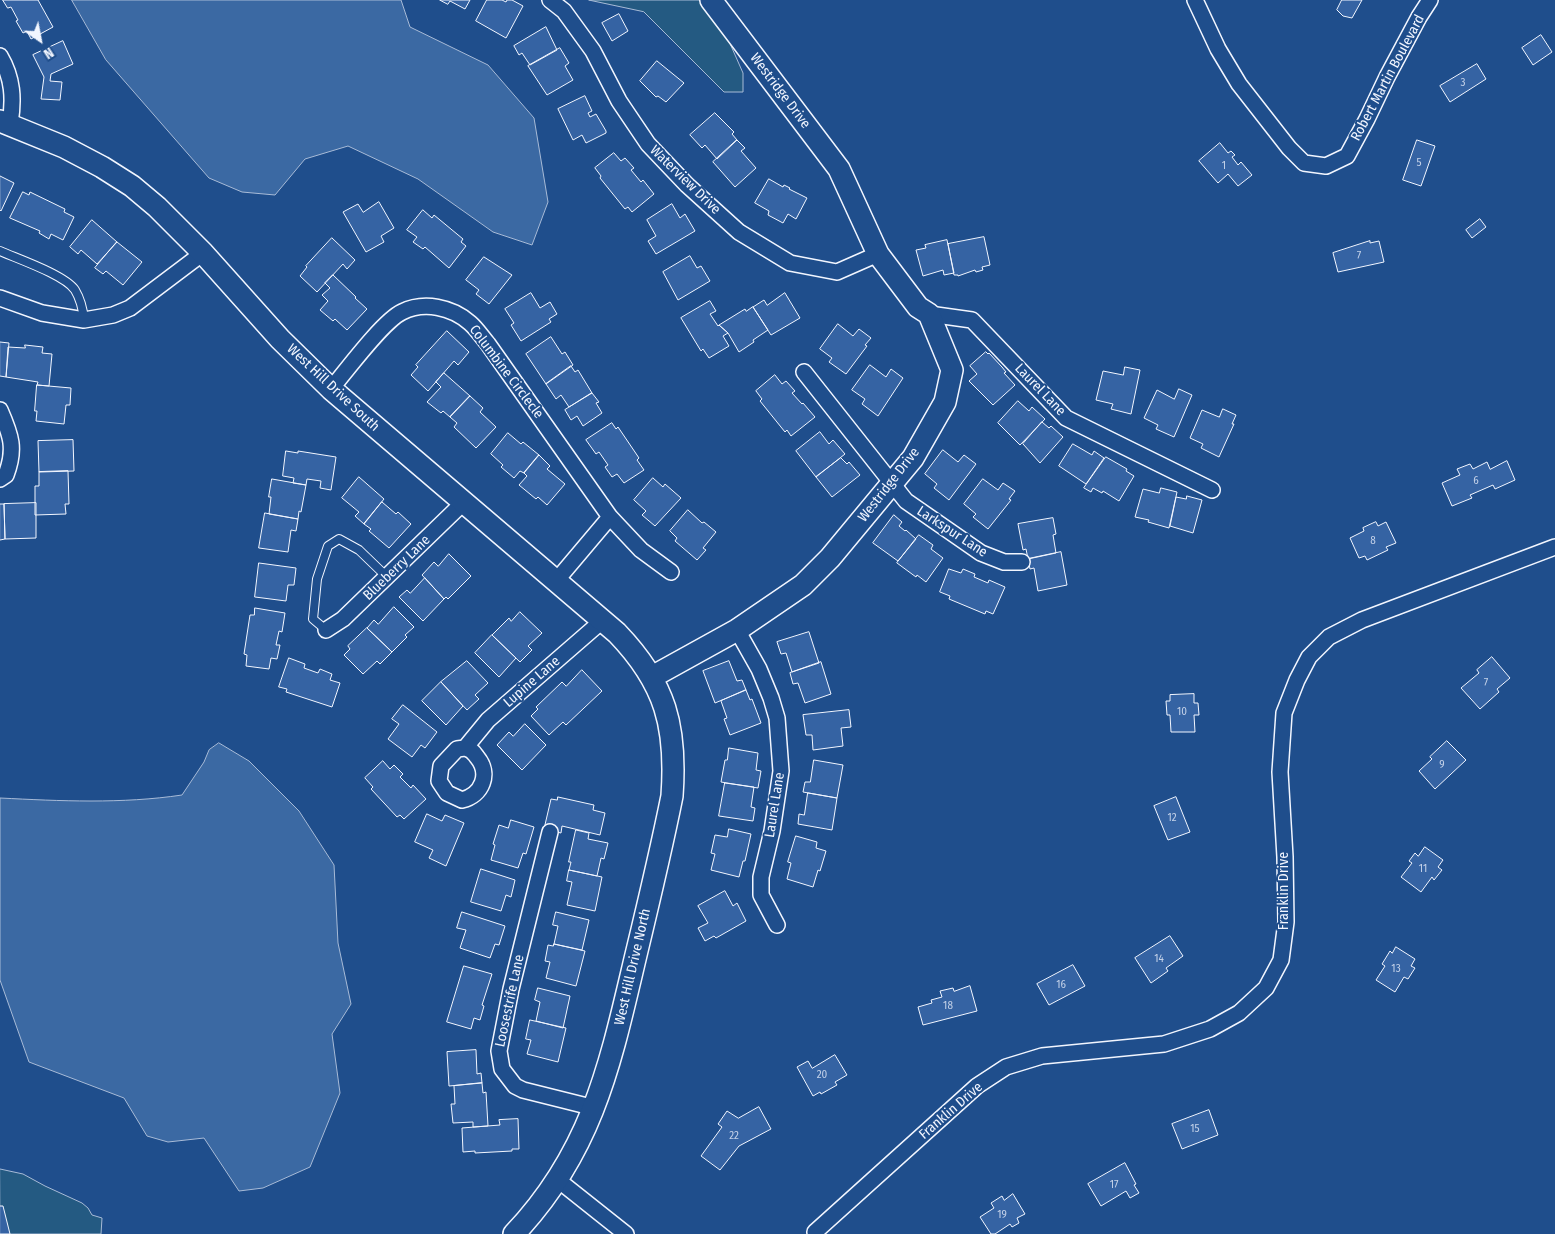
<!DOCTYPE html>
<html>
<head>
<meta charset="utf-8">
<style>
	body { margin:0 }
	#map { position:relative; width:1555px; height:1234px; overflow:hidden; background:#1f4e8c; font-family:"Fira Sans Condensed",sans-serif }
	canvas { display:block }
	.north { position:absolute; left:15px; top:15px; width:50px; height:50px; -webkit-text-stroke:4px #1f4e8c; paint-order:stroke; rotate:147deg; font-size:14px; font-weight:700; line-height:20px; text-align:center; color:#f2f6ff }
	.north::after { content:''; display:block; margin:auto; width:18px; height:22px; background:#f2f6ff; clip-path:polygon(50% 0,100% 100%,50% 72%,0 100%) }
</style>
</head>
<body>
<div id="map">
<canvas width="1555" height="1234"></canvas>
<div class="north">N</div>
</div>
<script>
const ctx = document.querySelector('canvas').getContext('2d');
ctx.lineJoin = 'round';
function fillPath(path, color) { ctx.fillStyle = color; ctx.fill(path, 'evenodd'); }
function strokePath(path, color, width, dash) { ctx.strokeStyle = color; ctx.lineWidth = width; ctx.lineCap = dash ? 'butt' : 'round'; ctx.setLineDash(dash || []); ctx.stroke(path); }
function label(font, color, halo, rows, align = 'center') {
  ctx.font = font + ' "Fira Sans Condensed",sans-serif'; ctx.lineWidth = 4; ctx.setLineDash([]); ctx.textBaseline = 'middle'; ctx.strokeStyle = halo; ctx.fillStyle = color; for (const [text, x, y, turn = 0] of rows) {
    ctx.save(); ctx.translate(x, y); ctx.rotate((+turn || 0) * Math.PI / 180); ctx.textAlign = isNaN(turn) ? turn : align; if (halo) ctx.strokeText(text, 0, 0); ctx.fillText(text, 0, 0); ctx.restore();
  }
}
const green = new Path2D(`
	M589,0H699L728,39L743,73V92H724L644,12Z
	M0,1169L23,1174L45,1186L82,1203L88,1208L92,1215L102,1218L101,1234H7L0,1216Z`);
fillPath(green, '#245a82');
strokePath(green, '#a8bbd7', 1);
const water = new Path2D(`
	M72,0H401L410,27L488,65L534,118L548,202L532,245L493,232L418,179L348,146L305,159L275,195L242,192L209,178L106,60Z
	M219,743L249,761L299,811L334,865L338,943L351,1004L332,1034L340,1093L310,1167L263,1188L239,1191L204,1138L168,1142L147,1136L124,1098L29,1062L0,980V798C60,801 122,804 182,795L204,762L209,750Z`);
fillPath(water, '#3b69a3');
strokePath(water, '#a8bbd7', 1);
const building = new Path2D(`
	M3,0H38L53,27L31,39L27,31L23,33L16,21L18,20L11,7L8,8Z
	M440,0H470L465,9L450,1L448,4Z
	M487,0H502L506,2L507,0H512L523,6L506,38L476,21Z
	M1342,0H1362L1352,18L1343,16L1337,10Z
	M619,14L628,31L612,41L602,23Z
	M546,27L557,50L530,65L522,53L519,55L514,46Z
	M1541,35L1552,52L1533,65L1522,48Z
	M63,41L73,64L51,74L50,81L62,82L60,100L41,99L44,77L33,55Z
	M560,48L569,63L565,66L573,80L547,95L528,66Z
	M657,61L684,83L666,102L658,96L656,97L640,81Z
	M1477,64L1486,79L1450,102L1440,86Z
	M585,96L592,111L588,113L590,117L596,114L606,131V133L586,143L582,135L573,140L558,109Z
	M715,113L734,132L732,134L737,140L717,159L705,145L702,148L690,135Z
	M737,140L745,148L741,151L756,168L735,187L713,162Z
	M1417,140L1435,146L1421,186L1403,180Z
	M1220,143L1228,153L1231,151L1235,155L1232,157L1238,165L1241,162L1252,175L1238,186L1228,174L1218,183L1199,161Z
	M614,153L621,161L625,158L634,168L631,170L641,182L643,180L654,194L632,212L628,207L625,209L600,178L601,176L595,168Z
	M0,176L14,183L1,211L0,210Z
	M769,179L783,187L784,185L790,188L789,189L807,198L796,219L788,214L783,223L768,215L769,211L755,203Z
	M23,192L29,195L30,192L65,209L64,212L74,217L63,240L51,234L49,239L39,233L40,231L10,218Z
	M379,202L394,228L381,236L384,242L366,252L343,212L358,204L363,212Z
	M672,204L680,218L685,214L695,231L656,254L648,241L656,236L647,220Z
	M423,210L432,218L434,215L463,239L461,242L466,246L449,268L425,247L423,249L413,242L417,237L407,230Z
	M1480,219L1486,227L1472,238L1466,230Z
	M92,220L117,242L97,264L81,250L78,254L70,247Z
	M984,237L990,265L982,267L983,270L976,272L975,270L958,276V275H954L948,244Z
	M332,238L355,260L347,269L343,264L317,292L300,276L307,267L306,266Z
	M947,240L954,273L944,275L943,270L923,276L916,250L926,248L925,245Z
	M1370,241V243L1379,241L1384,262L1338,272L1333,253Z
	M117,242L142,262L123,285L106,271L103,274L95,268Z
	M690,256L697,268L701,266L710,281L678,300L663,272Z
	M484,257L512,275L489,304L476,294L479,290L466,280Z
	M333,275L356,297L355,298L367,309L347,330L335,319L333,321L320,310L328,301L322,295L330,288L325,283Z
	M531,293L540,308L550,302L557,314L549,319L551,322L521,341L511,325L514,323L505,309Z
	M785,293L800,318L771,335L753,307L764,300L767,305Z
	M710,301L716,311L710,314L718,326L719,325L728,333L723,336L729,346L709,358L703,349L701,351L681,318Z
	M753,307L768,330L753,340L754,342L739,352L728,333L719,325L745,309L746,311Z
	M838,324L853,336L859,329L871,338L865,345L867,346L846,374L829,362L832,358L820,349Z
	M447,331L469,352L458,365L454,361L428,391L411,375L418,367L416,365Z
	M551,337L562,354L565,352L573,365L546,384L526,354Z
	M0,342L9,343L6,377L0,376Z
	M25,345L43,347L42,353L52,354L49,386L37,385L38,382L6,377L8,347L25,348Z
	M986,352L988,354L989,353L1002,367L1006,372L1004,373L1015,385L993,405L969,381L977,374L970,366Z
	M870,365L886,377L891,369L903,378L878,416L862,404L865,399L852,390Z
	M571,366L575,372L578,370L592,393L569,407L561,395L556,399L546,384Z
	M1125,367L1140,370L1131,414L1111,409L1113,404L1096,400L1103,371L1123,375Z
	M444,373L470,396L450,417L443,411L441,413L427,402L441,387L436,382Z
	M775,375L782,384L786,381L795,391L792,393L802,404L803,403L815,417L791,436L787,430L785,432L760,401L762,399L756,391Z
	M37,385L71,388L70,405H66L64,424L36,421L37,411H35Z
	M1179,389L1192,395L1174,437L1156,429L1158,425L1144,418L1157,390L1174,399Z
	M592,393L599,402L596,403L602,413L583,426L577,416L571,420L565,410Z
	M470,396L483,408L480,412L496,427L476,448L454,427L457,423L450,417Z
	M1018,401L1029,411L1032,407L1045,419L1020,445L998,423Z
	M1223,409L1236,415L1232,424H1234L1219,457L1201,448L1203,444L1190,438L1202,410L1219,417Z
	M1042,422L1049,428L1051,426L1063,437L1040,463L1023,444Z
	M612,423L616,429L618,427L639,458L637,460L644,470L624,483L617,474L612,477L605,467L608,465L599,452L596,454L586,440Z
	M820,432L829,444L833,440L845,454L816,477L796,451Z
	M508,433L521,444L523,442L539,455L524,473L520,471L514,478L501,467L503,465L491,454Z
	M73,440L74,471L39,472L38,441Z
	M1073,444L1092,455L1094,451L1104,458L1086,484L1059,466Z
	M943,450L958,462L964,455L976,464L949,500L934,488L937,484L925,474Z
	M286,451L298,453V451L336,457L331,490L320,488L321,481L307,479L306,485L293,483L294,478L283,476Z
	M539,455L550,466L547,469L565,484L547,505L538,497L536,499L519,485L527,476L524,473Z
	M1106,457L1127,469L1126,471L1134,476L1119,501L1103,491L1102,493L1093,488L1091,492L1084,488Z
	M841,458L847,464L849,462L860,475L832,497L816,477Z
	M1507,461L1515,480L1495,489L1493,485L1470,495L1472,498L1452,506L1442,483L1460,475L1457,469L1470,464L1473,469L1487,462L1490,469Z
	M68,471L69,504H65L66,514L35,515V486H39V472Z
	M359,477L384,499L364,524L355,516L359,512L342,498Z
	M653,478L663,487L665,484L681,498L655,526L642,515L646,511L634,500Z
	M272,479L306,485L301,512L299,511L298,519L269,514L271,497H269Z
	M983,479L998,490L1003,483L1015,491L1009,499L1011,500L988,529L973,517L976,514L964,504Z
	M1161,488L1177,492L1169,528L1148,522L1149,520L1135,517L1143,489L1159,493Z
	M1187,496L1202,500L1193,533L1170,526L1176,497L1186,499Z
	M382,502L396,514L398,512L411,524L389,548L369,531L371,529L364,524Z
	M36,503V538L5,539L4,504Z
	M0,504H4L5,539L0,540Z
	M688,510L702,523L704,522L716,532L703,548L706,550L697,560L675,541L677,538L670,531Z
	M265,513L298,519L296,531L291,530L288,552L259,548Z
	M894,515L902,522L899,526L905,531L906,530L916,539L898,561L873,543Z
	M1053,518L1056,534L1053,535L1056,553L1028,559L1026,549L1023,550L1018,524Z
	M1376,522L1378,526L1386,522L1396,543L1386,547L1388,550L1367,560L1365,556L1359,558L1350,538L1364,531L1363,528Z
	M919,535L933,545L931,549L943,558L926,582L917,575L916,577L897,563Z
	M1061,552L1067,585L1038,591L1034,568L1030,569L1028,559Z
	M449,554L471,576L448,599L446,597L444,599L422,575L434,562L438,566Z
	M259,563L296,568L294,585H288L286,601L255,597Z
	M949,569L961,573L963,569L975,574L974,577L988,583L989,580L1005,587L993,614L986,611L985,614L949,599L950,596L940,592Z
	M425,578L444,599L423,621L399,597L407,590L410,593Z
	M394,607L414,627L405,635L407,637L392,652L367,628L374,620L378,624Z
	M255,608L285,613L282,632L279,631L276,645H280L277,659L271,658L269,669L246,666L247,655L244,654L250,615H254Z
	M520,612L542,633L528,646L532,650L520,662L492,635L509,618L511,621Z
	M367,628L392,652L380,664L377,661L363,674L344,655L350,649L348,646Z
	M809,632L819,663L792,672L786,653L781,654L777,642Z
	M492,635L516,658L499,677L475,653Z
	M1492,657L1510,678L1497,689L1499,692L1480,709L1461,688L1479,673L1477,670Z
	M289,658L305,664L304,668L318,673L320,669L332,674L330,680L340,683L332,707L286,692L287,689L279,687Z
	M467,661L488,683L475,695L479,699L467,710L441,682Z
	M729,661L737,681L742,680L746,690L715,703L703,671Z
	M821,662L831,694L805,703L798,683L793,684L790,673Z
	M582,670L602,691L566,725L563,722L549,735L531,716L538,709L536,707L562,682L566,686Z
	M441,682L463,706L446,725L422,701Z
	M746,690L750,700L752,699L761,723L730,735L724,719L727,718L721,701Z
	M1194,694V703H1198L1199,715H1194L1195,732H1171L1170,715H1167L1166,701H1170V695Z
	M403,705L437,732L425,748L421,745L412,757L388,739L399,724L392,719Z
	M849,710L851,727L841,728L843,746L813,750L812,735H806L803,715Z
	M525,724L546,745L522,770L497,745L509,732L513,736Z
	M1447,741L1466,760L1435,789L1419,771L1432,759L1430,757Z
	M729,748L758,753L756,770L761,771L758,788L721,782L725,760H727Z
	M814,760L843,765L837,798L803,792L805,782H810Z
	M383,761L390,769L394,765L403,774L400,777L411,788L413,785L426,799L404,819L400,815L397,817L371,789L373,787L365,778Z
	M725,783L754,787L751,807L755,808L753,821L719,816Z
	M808,793L837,798L832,830L798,824L799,814L804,815Z
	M558,797L594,805L593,810L605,813L600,835L562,826L561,833L544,829L551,799L557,800Z
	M1176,797L1190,832L1168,840L1154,806Z
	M427,814L442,821L445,815L464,823L446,866L429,858L433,850L415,842Z
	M511,820L534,827L526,854L523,853L518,868L491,860L495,845L493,844L499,825L508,828Z
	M729,829L751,834L745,861H743L739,877L711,870L715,854L711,853L715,835L727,837Z
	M576,830L589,833L588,839L608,843L604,859L601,858L597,876L569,870L571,862H569Z
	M796,836L817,842L816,848L826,851L820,871L818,870L813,887L787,879L791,863L788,862Z
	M1425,847L1443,860L1438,867L1442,870L1434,880L1432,877L1421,892L1401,877L1412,863L1409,861L1415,853L1418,856Z
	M481,869L515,880L511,897L506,895L501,911L471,902Z
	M569,870L602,877L595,911L567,905L572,882L567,881Z
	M725,891L733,906L737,903L746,921L716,938L714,936L705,941L698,928L708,923L698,906Z
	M462,912L505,926L499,945L495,944L490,958L460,948L466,930L457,928Z
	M556,912L589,920L582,950L554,944L558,926L553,925Z
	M1170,936L1183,956L1166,968L1168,971L1151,983L1135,958Z
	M554,944L585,951L576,986L546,978L550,962L545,961L548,945L553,946Z
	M1396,947L1415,959L1411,966L1415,968L1408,979L1404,977L1395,992L1376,980L1385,966L1382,964L1390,951L1392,953Z
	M1073,965L1085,986L1049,1005L1037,984Z
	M464,966L492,974L482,1005L484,1006L480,1020L474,1018L471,1029L447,1022Z
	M970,986L977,1011L923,1025L918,1007L932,1003L931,1000L942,997L940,991L953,988L954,991Z
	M538,988L570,996L563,1028L536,1021L540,1002L535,1000Z
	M530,1020L566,1028L558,1062L527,1054L531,1040L526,1039Z
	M476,1050L477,1074L481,1073L482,1083L449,1086L447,1052Z
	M835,1055L847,1075L835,1082L837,1085L821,1094L820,1092L813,1096L797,1067L808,1061L812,1068Z
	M482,1083L483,1093L486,1092L488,1126L473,1127V1122L453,1123L451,1104H455L454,1086Z
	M759,1107L771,1129L739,1146L720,1170L701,1156L722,1127L718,1124L727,1111L738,1118Z
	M1209,1110L1218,1135L1182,1149L1172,1124Z
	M518,1119L519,1149H512V1151L475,1153V1151L463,1152L462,1128L500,1125L499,1120Z
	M1125,1163L1136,1184L1134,1185L1139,1193L1130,1198L1126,1191L1101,1206L1088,1184Z
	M1013,1194L1025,1214L1017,1218L1019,1223L1012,1227L1010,1224L995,1234H991L980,1217L994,1208L991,1203L1002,1196L1004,1200Z
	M0,1206H3L10,1234H0Z`);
fillPath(building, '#3563a3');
strokePath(building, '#f2f6ff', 1);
const lane = new Path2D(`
	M0,251C18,259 65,275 75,290C81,300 83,309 84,320
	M326,630L313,619L317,579L328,546L339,539L359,550L387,577`);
const street = new Path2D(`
	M550,0L564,11L593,51L619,101L648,144L687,185L739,232L790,263L837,272L878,254
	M1195,0L1218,49L1239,84L1289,148L1304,163L1326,166L1347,156L1367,119L1387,77L1419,17L1430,0
	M0,56C13,78 14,99 10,124
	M0,298L42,313L84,320L113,315L130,308L203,253
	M929,314L972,320L1066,418L1212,490
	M804,372L906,501L981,553L1004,562H1022
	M331,389C346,371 383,321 402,312C424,301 452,307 470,323C477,329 482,337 488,344L610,517L556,581
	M0,410C11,435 16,449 6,475L0,479
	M610,517L641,550L671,572
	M326,630L343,619L464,502
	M737,630L759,669L771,698L777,718L781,771L772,831L761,877V895L777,925
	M465,748C472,749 474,753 477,757C491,774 482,795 462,800L447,793L439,781L441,766L457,749L465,748L488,720L602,621
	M550,832L511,989L499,1051L502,1069L515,1086L523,1090L595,1108
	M558,1180L626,1234
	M815,1232L977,1086L1006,1067L1042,1056L1164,1044L1210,1029L1239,1013L1266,988L1281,960L1286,922L1285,857L1280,772L1284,713L1297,680L1309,657L1329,637L1362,620L1555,547`);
const secondary = new Path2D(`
	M0,121L64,147L102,167L132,186L157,207L203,253L280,339L331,389L617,633C666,684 677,727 672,796C661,851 648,905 635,959C610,1065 592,1152 514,1234
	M652,677L737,630L803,585L830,558L913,458L945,402L952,370L929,314L918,307L878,254L839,169L711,0`);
strokePath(lane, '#f2f6ff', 10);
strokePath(street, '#f2f6ff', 18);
strokePath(secondary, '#f2f6ff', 24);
strokePath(lane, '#1f4e8c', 8);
strokePath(street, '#1f4e8c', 15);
strokePath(secondary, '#1f4e8c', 21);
label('11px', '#c3d1e8', null, [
	["3",1463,83],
	["5",1419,163],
	["1",1224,166],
	["7",1359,256],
	["6",1476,481],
	["8",1373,541],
	["7",1486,683],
	["10",1182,712],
	["9",1442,765],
	["12",1172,818],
	["11",1423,869],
	["14",1159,959],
	["13",1396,969],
	["16",1061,985],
	["18",948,1006],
	["20",822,1075],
	["15",1195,1129],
	["22",734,1136],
	["17",1114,1185],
	["19",1002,1215]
]);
label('14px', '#f2f6ff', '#1f4e8c', [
	["Robert Martin Boulevard",1388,78,-62],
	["Westridge Drive",780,91,53],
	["Waterview Drive",685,180,44],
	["Columbine Circlecle",506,372,53],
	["West Hill Drive South",333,388,43],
	["Laurel Lane",1040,390,46],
	["Westridge Drive",889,485,-52],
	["Larkspur Lane",952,532,33],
	["Blueberry Lane",397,568,-44],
	["Lupine Lane",532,682,-41],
	["Laurel Lane",775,805,-81],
	["Franklin Drive",1284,891,-90],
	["West Hill Drive North",633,967,-77],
	["Loosestrife Lane",510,1001,-78],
	["Franklin Drive",951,1111,-41]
]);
</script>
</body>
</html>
